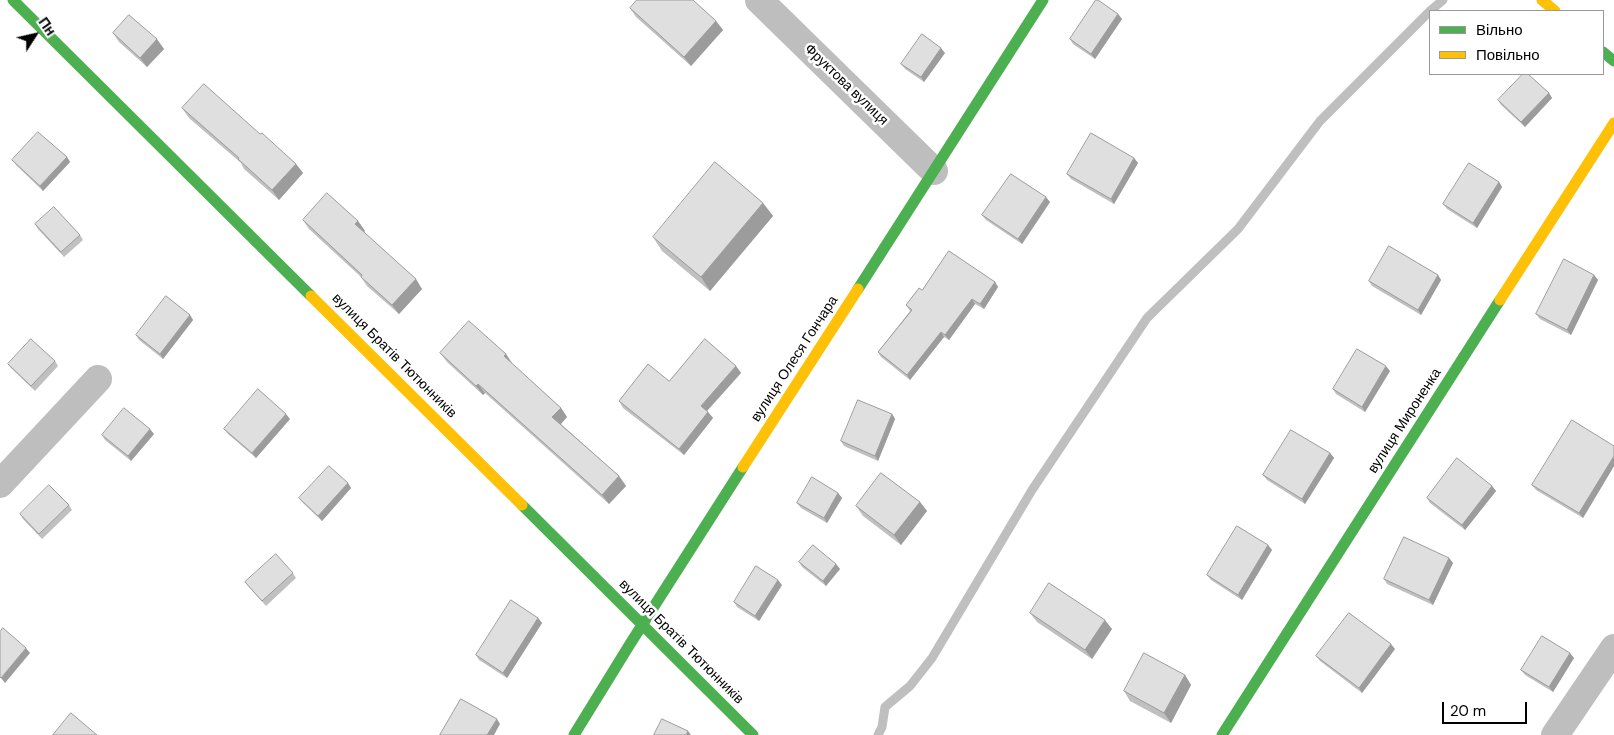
<!DOCTYPE html>
<html>
<head>
<meta charset="utf-8">
<style>
	body { margin:0 }
	#map { position:relative; width:1614px; height:735px; overflow:hidden; background:#fff; font-family:"DM Sans",sans-serif }
	canvas { display:block }
	.legend { position:absolute; left:1429px; top:10px; width:175px; height:65px; box-sizing:border-box; background:#fff; border:1px solid #999; margin:0; padding:6px 9px; list-style:none; font-size:15px; color:#000 }
	.legend li { display:flex; align-items:center; gap:10px; height:25px }
	.legend b { width:25px; border:1px solid #999 }
	.north { position:absolute; left:10px; top:10px; width:50px; height:50px; -webkit-text-stroke:4px #fff; paint-order:stroke; rotate:55deg; font-size:14px; font-weight:700; line-height:20px; text-align:center; color:#000 }
	.north::after { content:''; display:block; margin:auto; width:18px; height:22px; background:#000; clip-path:polygon(50% 0,100% 100%,50% 72%,0 100%) }
	.scale { position:absolute; left:1442px; top:702px; width:85px; height:22px; box-sizing:border-box; border:2px solid #000; border-top:0; padding-left:6px; font-size:15px; line-height:18px; white-space:nowrap; color:#000; -webkit-text-stroke:4px #fff; paint-order:stroke }
</style>
</head>
<body>
<div id="map">
<canvas width="1614" height="735"></canvas>
<ul class="legend">
<li><b style="height:6px;background:#4caf50"></b>Вільно</li>
<li><b style="height:6px;background:#ffc107"></b>Повільно</li>
</ul>
<div class="north">Пн</div>
<div class="scale">20 m</div>
</div>
<script>
const ctx = document.querySelector('canvas').getContext('2d');
ctx.lineJoin = 'round';
function strokePath(path, color, width, dash) { ctx.strokeStyle = color; ctx.lineWidth = width; ctx.lineCap = dash ? 'butt' : 'round'; ctx.setLineDash(dash || []); ctx.stroke(path); }
function fillPath(path, color) { ctx.fillStyle = color; ctx.fill(path, 'evenodd'); }
function label(font, color, halo, rows, align = 'center') {
  ctx.font = font + ' "DM Sans",sans-serif'; ctx.lineWidth = 5; ctx.setLineDash([]); ctx.textBaseline = 'middle'; ctx.strokeStyle = halo; ctx.fillStyle = color; for (const [text, x, y, turn = 0] of rows) {
    ctx.save(); ctx.translate(x, y); ctx.rotate((+turn || 0) * Math.PI / 180); ctx.textAlign = isNaN(turn) ? turn : align; if (halo) ctx.strokeText(text, 0, 0); ctx.fillText(text, 0, 0); ctx.restore();
  }
}
strokePath(new Path2D(`
	M1430,11L1443,0
	M878,735L882,727L885,707L910,686L932,658L1032,490L1147,318L1238,229L1320,121L1430,11`), '#bfbfbf', 9);
strokePath(new Path2D(`
	M759,0L934,171
	M0,484L98,379
	M1555,735L1614,648`), '#bebebe', 28);
strokePath(new Path2D(`
	M13,0L311,296
	M1603,52L1614,61
	M858,289L1043,0
	M522,505L753,735
	M574,735L630,644L743,467
	M1222,735L1500,300`), '#4caf50', 11);
strokePath(new Path2D(`
	M1542,0L1555,11
	M311,296L522,505
	M1500,300L1614,123
	M743,467L858,289`), '#ffc107', 11);
fillPath(new Path2D(`
	M630,8L716,21L723,30L691,66L636,17Z
	M1118,14L1122,19L1095,59L1073,44L1070,39Z
	M113,33L164,49L147,67L119,42Z
	M945,53L924,82L905,69L901,64Z
	M1549,93L1552,98L1525,127L1501,105L1498,100Z
	M182,108L260,134L296,164L303,173L279,200L244,169L241,163L189,118Z
	M67,157L70,162L43,191L16,165L12,160Z
	M1134,158L1138,163L1114,204L1071,179L1067,174Z
	M1499,182L1502,187L1477,228L1447,209L1443,204Z
	M1050,202L1022,244L986,220L982,215Z
	M763,203L773,216L710,291L662,251L653,237Z
	M303,220L358,221L365,231L364,232L422,289L399,314L367,286L361,277L309,229Z
	M35,224L80,235L83,240L64,257L38,229Z
	M1438,275L1441,280L1421,315L1372,286L1369,281Z
	M1594,275L1598,280L1571,335L1540,319L1536,314Z
	M995,282L998,287L984,309L975,304L949,340L944,337L910,380L881,357L878,352L910,311L906,305L922,290Z
	M190,315L193,320L163,359L139,340L136,335Z
	M440,353L506,354L512,364L561,408L567,417L561,424L619,476L626,486L609,504L485,393L483,395L447,362Z
	M55,361L58,366L35,391L11,368L8,364Z
	M736,366L741,373L707,411L713,418L684,455L623,408L619,401L669,381Z
	M1390,371L1365,412L1336,394L1333,389Z
	M892,414L895,419L878,461L844,446L841,441Z
	M290,419L256,458L228,434L224,429Z
	M154,434L131,461L105,440L102,435Z
	M1614,446V466L1583,518L1536,490L1532,485Z
	M1330,453L1334,458L1305,504L1267,480L1263,475Z
	M348,483L351,488L322,521L303,503L299,498Z
	M1492,486L1496,491L1465,530L1430,503L1427,498Z
	M838,493L842,498L827,523L801,508L797,503Z
	M920,502L927,511L901,545L863,516L856,506Z
	M69,505L72,510L42,539L23,519L20,514Z
	M1268,545L1272,550L1242,600L1211,580L1207,575Z
	M1449,558L1453,563L1433,605L1387,584L1384,579Z
	M799,562L836,564L840,569L826,586L802,567Z
	M293,573L296,578L266,606L249,587L245,582Z
	M782,585L759,621L737,607L734,602Z
	M1030,613L1112,629L1092,659L1037,622Z
	M538,618L542,623L507,678L479,660L476,655Z
	M1395,649L1362,693L1320,661L1316,656Z
	M1574,658L1553,692L1525,675L1521,670Z
	M1185,675L1191,685L1171,723L1130,701L1124,691Z`), '#c0c0c0');
fillPath(new Path2D(`
	M1118,14L1122,19L1095,59L1091,54Z
	M716,21L723,30L691,66L684,57Z
	M157,39L164,49L147,67L140,58Z
	M941,48L945,53L924,82L921,77Z
	M1549,93L1552,98L1525,127L1521,122Z
	M67,157L70,162L43,191L40,186Z
	M1134,158L1138,163L1114,204L1111,199Z
	M296,164L303,173L279,200L272,190Z
	M1499,182L1502,187L1477,228L1473,223Z
	M1046,197L1050,202L1022,244L1018,239Z
	M763,203L773,216L710,291L701,277Z
	M358,221L365,231L362,234L355,224Z
	M1438,275L1441,280L1421,315L1418,310Z
	M1594,275L1598,280L1571,335L1567,330Z
	M416,279L422,289L399,314L392,305Z
	M995,282L998,287L984,309L980,304Z
	M972,299L975,304L949,340L945,335Z
	M190,315L193,320L163,359L160,354Z
	M941,332L944,337L910,380L907,375Z
	M506,354L512,363L510,365L504,356Z
	M736,366L741,373L705,413L701,406Z
	M1386,366L1390,371L1365,412L1362,407Z
	M478,384L485,393L483,395L476,386Z
	M561,408L567,417L559,426L552,417Z
	M708,412L713,418L684,455L679,449Z
	M286,414L290,419L256,458L252,453Z
	M892,414L895,419L878,461L875,456Z
	M150,429L154,434L131,461L128,456Z
	M1330,453L1334,458L1305,504L1302,499Z
	M1614,456V466L1583,518L1579,513Z
	M619,476L626,486L609,504L602,495Z
	M348,483L351,488L322,521L318,516Z
	M1492,486L1496,491L1465,530L1462,525Z
	M838,493L842,498L827,523L824,518Z
	M920,502L927,511L901,545L894,535Z
	M1268,545L1272,550L1242,600L1238,595Z
	M1449,558L1453,563L1433,605L1429,600Z
	M836,564L840,569L826,586L823,581Z
	M778,580L782,585L759,621L755,616Z
	M538,618L542,623L507,678L503,673Z
	M1105,620L1112,629L1092,659L1085,650Z
	M1391,644L1395,649L1362,693L1359,688Z
	M26,648L30,653L5,683L1,678Z
	M1570,653L1574,658L1553,692L1549,687Z
	M1185,675L1191,685L1171,723L1164,713Z
	M497,719L500,724L494,735H487Z
	M688,731L691,735H686Z`), '#9c9c9c');
const building = new Path2D(`
	M637,0H693L716,21L684,57L630,8Z
	M1096,0H1098L1118,14L1091,54L1070,39Z
	M129,15L157,39L140,58L113,33Z
	M922,34L941,48L921,77L901,64Z
	M1523,74H1528L1549,93L1521,122L1498,100Z
	M204,84L260,134L262,133L296,164L272,190L238,159L239,158L182,108Z
	M38,132L67,157L40,186L12,160Z
	M1091,133L1134,158L1111,199L1067,174Z
	M715,162L763,203L701,277L653,237Z
	M1469,163L1499,182L1473,223L1443,204Z
	M1011,174L1046,197L1018,239L982,215Z
	M327,193L358,221L355,224L416,279L392,305L361,277L362,275L303,220Z
	M54,207L80,235L61,252L35,224Z
	M1389,246L1438,275L1418,310L1369,281Z
	M949,251L995,282L980,304L972,299L945,335L941,332L907,375L878,352L912,310L906,305L919,288L922,290Z
	M1564,259L1594,275L1567,330L1536,314Z
	M166,296L190,315L160,354L136,335Z
	M469,321L506,354L504,356L561,408L552,417L619,476L602,495L478,384L476,386L440,353Z
	M31,339L55,361L31,386L8,364Z
	M705,339L736,366L701,406L708,412L679,449L619,401L648,364L669,381Z
	M1357,349L1386,366L1362,407L1333,389Z
	M258,389L286,414L252,453L224,429Z
	M858,400L892,414L875,456L841,441Z
	M124,408L150,429L128,456L102,435Z
	M1572,420L1614,446V456L1579,513L1532,485Z
	M1291,430L1330,453L1302,499L1263,475Z
	M1457,458L1492,486L1462,525L1427,498Z
	M329,466L348,483L318,516L299,498Z
	M881,473L920,502L894,535L856,506Z
	M812,477L838,493L824,518L797,503Z
	M49,485L69,505L39,534L20,514Z
	M1237,526L1268,545L1238,595L1207,575Z
	M1404,537L1449,558L1429,600L1384,579Z
	M813,545L836,564L823,581L799,562Z
	M276,554L293,573L262,601L245,582Z
	M756,566L778,580L755,616L734,602Z
	M1049,583L1105,620L1085,650L1030,613Z
	M511,600L538,618L503,673L476,655Z
	M1349,613L1391,644L1359,688L1316,656Z
	M3,628L26,648L1,678L0,677V632Z
	M1542,636L1570,653L1549,687L1521,670Z
	M1144,653L1185,675L1164,713L1124,691Z
	M461,699L497,719L487,735H440Z
	M71,713L97,735H53Z
	M662,719L688,731L686,735H654Z`);
fillPath(building, '#dfdfdf');
strokePath(building, '#9c9c9c', 1);
label('14px', '#000', '#fff', [
	["Фруктова вулиця",846,85,44],
	["вулиця Братів Тютюнників",394,356,45],
	["вулиця Олеся Гончара",795,359,-57],
	["вулиця Мироненка",1405,421,-57],
	["вулиця Братів Тютюнників",681,642,45]
]);
</script>
</body>
</html>
